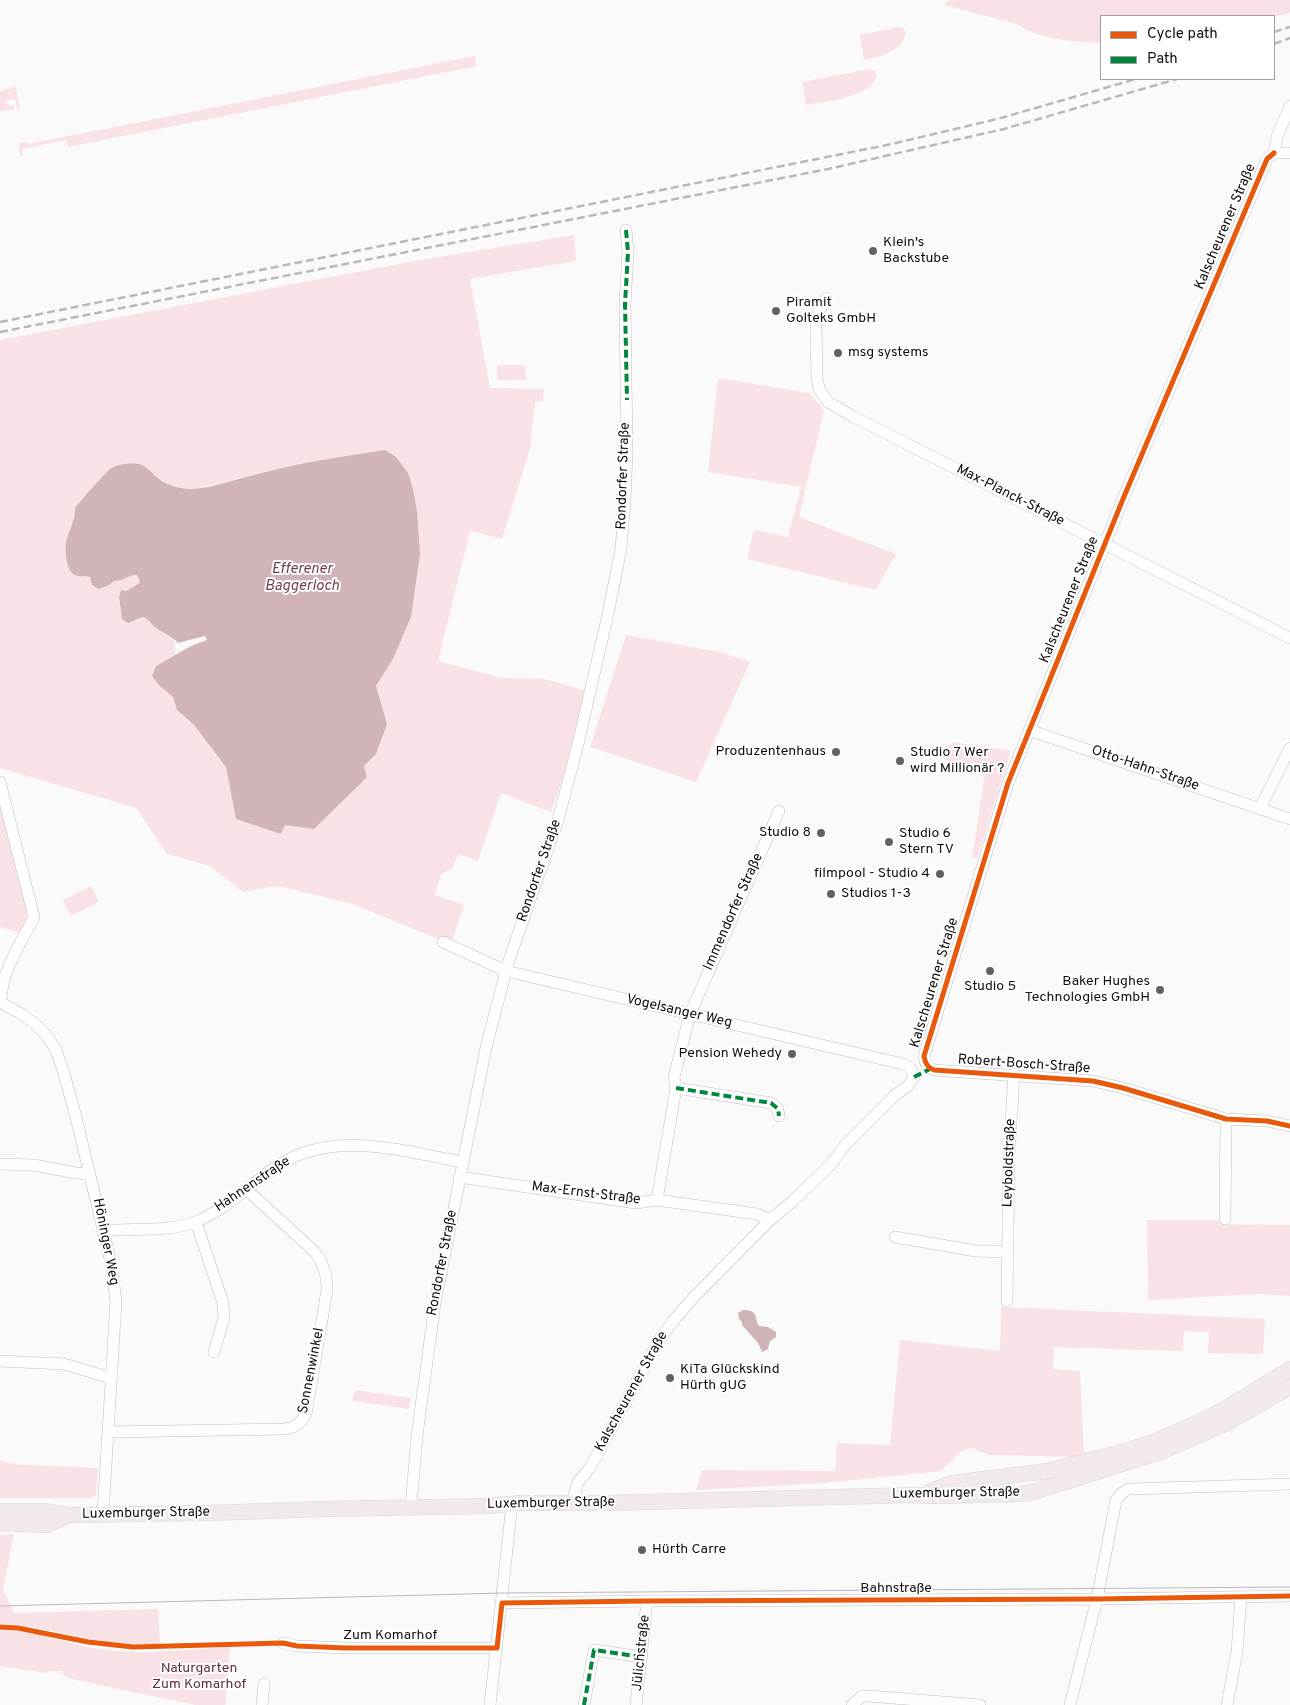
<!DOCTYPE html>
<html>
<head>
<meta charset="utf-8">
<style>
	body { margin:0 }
	#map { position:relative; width:1290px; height:1705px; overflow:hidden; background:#fbfafa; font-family:Overpass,sans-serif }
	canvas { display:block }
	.legend { position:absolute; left:1100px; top:15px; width:175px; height:65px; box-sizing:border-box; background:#fff; border:1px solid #a19e9f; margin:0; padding:6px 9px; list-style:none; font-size:15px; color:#130d0e }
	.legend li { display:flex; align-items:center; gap:10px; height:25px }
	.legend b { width:25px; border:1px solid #a19e9f }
</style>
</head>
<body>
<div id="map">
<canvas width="1290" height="1705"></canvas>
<ul class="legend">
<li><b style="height:6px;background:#e8590c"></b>Cycle path</li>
<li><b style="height:6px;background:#00873e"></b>Path</li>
</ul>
</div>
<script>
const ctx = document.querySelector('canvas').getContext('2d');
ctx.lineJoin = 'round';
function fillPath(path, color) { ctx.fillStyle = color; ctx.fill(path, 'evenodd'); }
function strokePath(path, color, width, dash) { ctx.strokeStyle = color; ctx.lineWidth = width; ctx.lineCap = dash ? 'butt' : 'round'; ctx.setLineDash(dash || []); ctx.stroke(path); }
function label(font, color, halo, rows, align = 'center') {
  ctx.font = font + ' Overpass,sans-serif'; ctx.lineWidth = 4; ctx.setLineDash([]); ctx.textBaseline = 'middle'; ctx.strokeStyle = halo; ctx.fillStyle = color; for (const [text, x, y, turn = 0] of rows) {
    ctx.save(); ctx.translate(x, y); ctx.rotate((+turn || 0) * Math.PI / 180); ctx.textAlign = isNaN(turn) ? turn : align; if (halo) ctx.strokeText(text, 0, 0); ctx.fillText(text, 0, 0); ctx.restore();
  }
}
fillPath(new Path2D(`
	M948,0H1290V13L1274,17L1101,16V43C1072,41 1042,41 1017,24L944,5Z
	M900,27L903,28L906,33C902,52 880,57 864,60L860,35Z
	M475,56L477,66L68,147L66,140L22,149L23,156H20L19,143L27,142L28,144Z
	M869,69L875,71L877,77C868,98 826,101 806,105L802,82Z
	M16,87L20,109H18L15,99L6,101L7,106L14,105L15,110L0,111V91Z
	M574,235L576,261L470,279L490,388L544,389L543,401L535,402L530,449L502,539L470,531L438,661L501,678L544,679L588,691L573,749L551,812L501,793L478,861L458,854L452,869L441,874L435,895L464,905L451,944L350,903L277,886L243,892L210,866L167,854L136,808L0,768V340L414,261ZM385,450L411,617L393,659L376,686L386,724L376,754L364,766L285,825L281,834L236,819L226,767L194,725L177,710L173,697L160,686L156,666L176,655L173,638L156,628L149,619L143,617L136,621L120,613L119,597L121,590L126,592L135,586L140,582L137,575C127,575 124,581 114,581L109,585L99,589L90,577L75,575L69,530L74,518L76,507L82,498L87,495L105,473L112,468L135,464L143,465L160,480L176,487L191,489L220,483L267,471L337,457Z
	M497,365H525L526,380H497Z
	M718,378L809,393L824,410L799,517L896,554L876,590L747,559L754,530L788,537L801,487L708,472Z
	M626,635L720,652L750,662L696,782L590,747Z
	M954,742L1011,751L977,859L972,858L986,767L946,760L947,754L941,752Z
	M0,796L27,902L26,923L21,933L0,927Z
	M91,886L99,902L71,916L63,900Z
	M1147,1220H1219L1220,1224L1290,1225V1296L1261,1294L1148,1300Z
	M1001,1307L1265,1319L1263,1354L1208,1353L1209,1332L1184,1331L1183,1351L1054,1347L1053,1369L1080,1371L1084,1457L989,1455L972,1448L963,1450L941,1471L825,1483L696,1490L702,1470L835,1471L837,1443L890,1445L900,1340L1000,1351Z
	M356,1390L411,1398L409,1409L352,1401Z
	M0,1460L12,1464L98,1468L96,1495L91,1498H0Z
	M14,1534L3,1589L14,1613L158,1609L160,1644C135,1644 112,1644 87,1639C58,1633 30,1624 0,1624V1535Z
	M0,1629C38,1630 71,1646 108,1650C148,1655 190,1649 230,1647L225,1705H195L67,1678L61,1671H50L44,1673L0,1666Z`), '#f8e2e5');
fillPath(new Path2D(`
	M385,450L396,457L408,473L413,489L417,512L420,554L411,617L393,659L376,686L387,724L376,754L364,766L367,777L314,829L285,825L281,834L236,819L226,767L194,725L177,710L173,697L160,686L152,676L156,666L191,646L207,640L205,636L178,643C172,636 163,633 156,628C151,624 149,619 143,617L128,623L122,619L119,597L121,590L126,591L135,586L140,582L137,575C127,575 125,581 114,581L109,585L99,589L92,585L90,577C85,576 79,577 75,575C66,571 65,551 66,543C68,534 71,527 74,518C75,515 74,510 76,507C77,504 108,470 111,468C119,464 137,461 144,466C149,469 154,475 159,479C167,485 180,489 191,489C214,488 242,477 265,472C304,462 345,456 385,450Z
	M743,1310C758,1310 754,1316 759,1326L768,1327L776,1332V1337L770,1341L768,1349L762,1352L758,1343L742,1325V1322L739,1319L738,1313Z`), '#d1b4b8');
const minor = new Path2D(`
	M1274,153L1267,159L1264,166L1123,499L1008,783L924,1056C925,1064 928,1068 934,1070L1093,1081L1123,1088L1226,1119L1267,1121L1290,1126
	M1274,153L1277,137L1290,106
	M1274,153H1290
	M826,298L818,313L816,326L817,377L819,389L828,402L854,417L1290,638
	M1029,730L1290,819
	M0,782L34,917C21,944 1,970 1,1002
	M1260,808L1290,748
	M443,942L506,971L903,1064C909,1067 913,1069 914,1077L908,1086L894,1096L845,1145L832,1163L793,1201L770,1220L694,1297L673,1321L658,1342L589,1469L578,1482L572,1502
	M0,1002L23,1015L35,1024L48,1037L56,1050L62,1067L75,1113L111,1263L116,1301L103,1514
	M676,1088L771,1103L778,1109L779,1116
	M0,1164L34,1165L76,1173L90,1174
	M459,1177L636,1203L657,1200L757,1214L770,1220
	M657,1200L676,1088L674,1077L690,1014L779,811
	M1225,1219L1226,1119
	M196,1222L223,1303L224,1318L214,1352
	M104,1231C133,1228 169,1232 195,1222C226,1210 250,1184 277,1166C333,1129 402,1151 462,1162
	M895,1237L976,1251L1008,1252
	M1007,1301L1009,1156L1014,1074
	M0,1361L64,1364L111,1378
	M108,1432L285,1429L291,1428L298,1424L302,1420L306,1414L327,1290C327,1275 324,1265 315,1252L246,1189
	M411,1507L417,1436L435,1303L486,1048L508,963L558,820L578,744L608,614L621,549L625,500L627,452L625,304L628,252L626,230
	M502,1603L647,1601L1097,1599L1290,1596
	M283,1643L297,1646L346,1648H497
	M262,1705L264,1684
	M490,1705L511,1513V1503
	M584,1705L594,1650L642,1657
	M636,1705L647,1601
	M852,1705L862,1696H868L980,1705
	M1070,1705L1097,1599L1116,1500L1122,1493L1129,1489L1290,1484
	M1227,1705L1237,1652L1241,1597`);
const major = new Path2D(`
	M929,1492L952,1483L1047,1471L1122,1452L1153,1442L1199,1422L1226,1408L1290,1369
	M0,1511H43L69,1515L208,1513L324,1509L486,1506L522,1503H607L911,1495L934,1496L1021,1494L1033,1492L1163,1451L1225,1424L1290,1387
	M0,1523L47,1525L69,1515`);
strokePath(minor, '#c1bebe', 12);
strokePath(major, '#d8d7d7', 16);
strokePath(minor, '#fefefe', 11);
strokePath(major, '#f1e9eb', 15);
strokePath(new Path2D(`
	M0,1606L503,1593L1290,1587`), '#bab9b9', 1);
strokePath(new Path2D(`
	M1274,32L1290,27
	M1274,44L1290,38
	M0,322L892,144L1001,118L1136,79
	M0,332L828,169L1004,129L1177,79`), '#bab9b9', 2.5, [8, 4]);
strokePath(new Path2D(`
	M626,230L628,252L625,304L627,400
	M914,1077L930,1069
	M676,1088L771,1103L778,1109L779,1116
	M584,1705L594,1650L642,1657`), '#00873e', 4, [8, 4]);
strokePath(new Path2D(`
	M1274,153L1267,159L1264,166L1123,499L1008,783L924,1056C925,1064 928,1068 934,1070L1093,1081L1123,1088L1226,1119L1267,1121L1290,1126
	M0,1627L18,1628L88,1642L133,1647L283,1643L297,1646L346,1648H497L502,1603L647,1601L1097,1599L1290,1596`), '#e8590c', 5);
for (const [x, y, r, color] of [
	[873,251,5,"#646061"],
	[776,311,5,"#646061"],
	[838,353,5,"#646061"],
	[836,752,5,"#646061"],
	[900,761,5,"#646061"],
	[821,833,5,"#646061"],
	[889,842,5,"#646061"],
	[940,874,5,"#646061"],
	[831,894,5,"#646061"],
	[990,971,5,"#646061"],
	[1160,990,5,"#646061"],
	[792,1054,5,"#646061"],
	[670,1378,5,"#646061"],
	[642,1550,5,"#646061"]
]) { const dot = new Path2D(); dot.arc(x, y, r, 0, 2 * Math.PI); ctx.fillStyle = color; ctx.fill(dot); strokePath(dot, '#fff', 2); }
label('14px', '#130d0e', '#fff', [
	["Kalscheurener Straße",1226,227,-67],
	["Rondorfer Straße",624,476,-88],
	["Max-Planck-Straße",1010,496,27],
	["Kalscheurener Straße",1070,600,-68],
	["Otto-Hahn-Straße",1145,769,19],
	["Rondorfer Straße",540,871,-71],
	["Immendorfer Straße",734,912,-66],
	["Kalscheurener Straße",935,983,-73],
	["Vogelsanger Weg",679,1012,13],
	["Robert-Bosch-Straße",1024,1065,4],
	["Leyboldstraße",1010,1163,-88],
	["Hahnenstraße",253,1185,-34],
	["Max-Ernst-Straße",586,1194,7],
	["Höninger Weg",105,1242,79],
	["Rondorfer Straße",443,1263,-79],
	["Sonnenwinkel",312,1371,-79],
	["Kalscheurener Straße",632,1392,-61],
	["Luxemburger Straße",956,1494,-1],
	["Luxemburger Straße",551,1504,-1],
	["Luxemburger Straße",146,1514,-1],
	["Bahnstraße",896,1589],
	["Zum Komarhof",390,1636],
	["Jülichstraße",642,1653,-84]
]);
label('14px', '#130d0e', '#fff', [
	["Klein's",883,243],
	["Backstube",883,259],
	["Piramit",786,303],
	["Golteks GmbH",786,319],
	["msg systems",848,353],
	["Produzentenhaus",826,752,"right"],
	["Studio 7 Wer",910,753],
	["wird Millionär ?",910,769],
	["Studio 8",811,833,"right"],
	["Studio 6",899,834],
	["Stern TV",899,850],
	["filmpool - Studio 4",930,874,"right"],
	["Studios 1-3",841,894],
	["Baker Hughes",1150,982,"right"],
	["Technologies GmbH",1150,998,"right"],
	["Studio 5",990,987,"center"],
	["Pension Wehedy",782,1054,"right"],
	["KiTa Glückskind",680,1370],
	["Hürth gUG",680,1386],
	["Hürth Carre",652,1550]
], 'left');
label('14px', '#642e39', '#fff', [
	["Naturgarten",199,1669],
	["Zum Komarhof",199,1685]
]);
label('italic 15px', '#763e49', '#fff', [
	["Efferener",302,570],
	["Baggerloch",302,587]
]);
</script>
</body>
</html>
